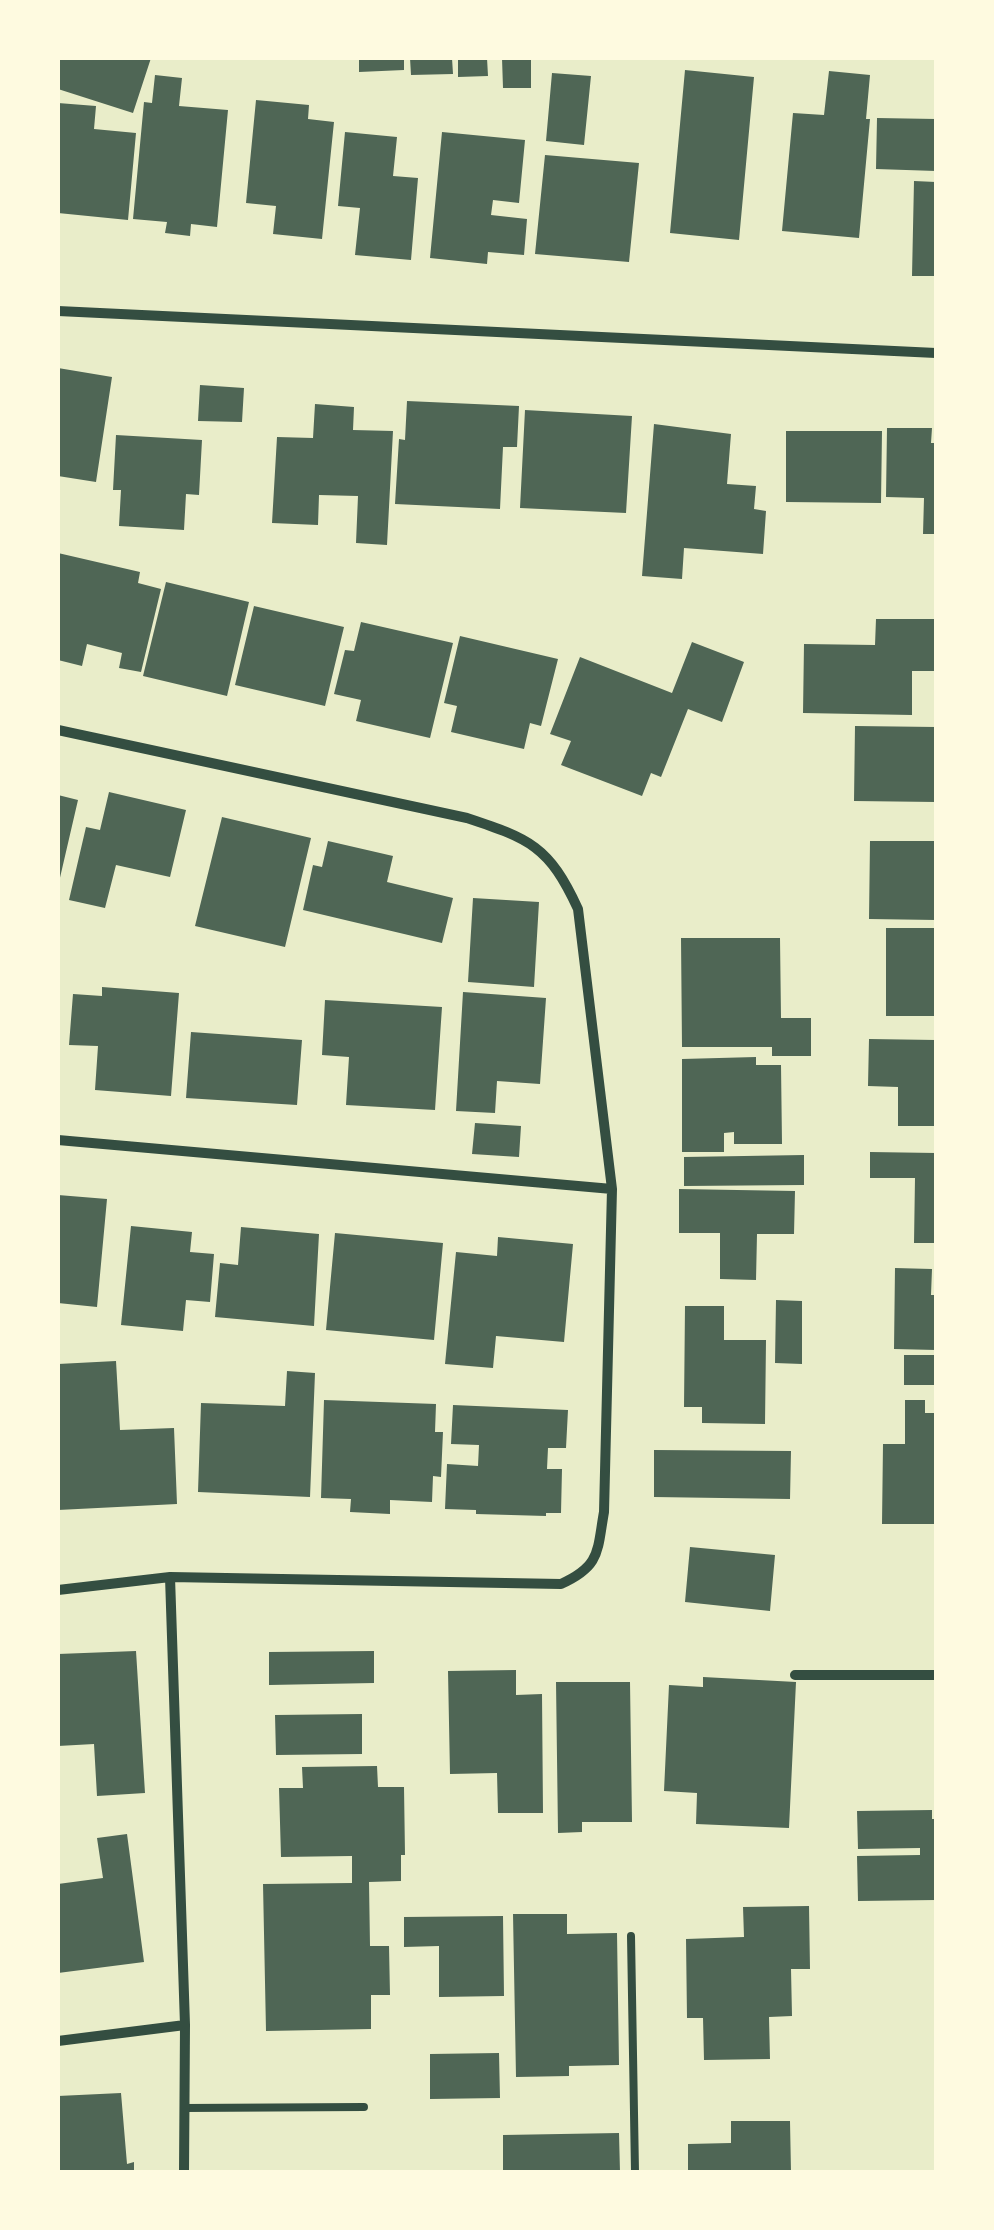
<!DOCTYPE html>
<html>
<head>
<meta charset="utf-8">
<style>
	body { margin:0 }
	#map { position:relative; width:994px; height:2230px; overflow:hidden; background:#e9edc9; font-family:"Open Sans",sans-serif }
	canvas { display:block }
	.frame { position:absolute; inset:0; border:60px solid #fefae0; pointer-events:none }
</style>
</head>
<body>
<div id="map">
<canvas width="994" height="2230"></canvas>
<div class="frame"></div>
</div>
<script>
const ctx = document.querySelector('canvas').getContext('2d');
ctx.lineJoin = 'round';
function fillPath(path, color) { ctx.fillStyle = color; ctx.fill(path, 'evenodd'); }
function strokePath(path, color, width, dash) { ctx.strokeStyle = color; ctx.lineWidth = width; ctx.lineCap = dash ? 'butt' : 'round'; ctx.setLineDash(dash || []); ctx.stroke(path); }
fillPath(new Path2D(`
	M58,58H151L133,113L58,89Z
	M359,58H404V70L359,72Z
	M410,58H452L453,74L411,75Z
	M458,58H487L488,76L458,77Z
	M502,58H531V88H503Z
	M685,70L754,77L739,240L670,233Z
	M829,71L870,75L866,119H870L859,238L782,231L793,113L824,115Z
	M552,73L591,76L584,145L546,141Z
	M155,75L182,78L179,106L228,110L217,227L191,224L190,236L165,233L167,222L133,219L144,102L152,103Z
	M256,100L309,105L308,119L334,122L322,239L273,234L276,206L246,203Z
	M58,103L96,106L94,129L136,133L128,220L58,213Z
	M877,118L936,119V171L876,169Z
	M345,132L397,137L393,176L418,178L411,260L355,255L360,208L338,206Z
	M442,132L525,140L519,203L493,200L491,215L527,219L524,255L488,252L487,264L430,258Z
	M545,155L639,163L629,262L535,254Z
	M914,181L936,182V276H912Z
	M58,368L112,377L96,482L58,476Z
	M200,385L244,388L242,422L198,421Z
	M407,401L519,406L517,447H503L500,509L395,504L399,439L405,440Z
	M315,404L354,407L353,430L393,431L387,545L356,543L358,496L319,495L318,525L272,523L277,437L313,438Z
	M525,410L632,416L626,513L520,508Z
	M654,424L731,434L727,484L756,486L754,509L766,511L763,554L684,548L682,579L642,576Z
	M887,428H932L931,443H936V534H923L924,498L886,497Z
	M786,431H882L881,503L786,502Z
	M116,435L202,440L199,495L186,494L184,530L119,526L121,490H113Z
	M58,553L140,572L138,583L161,589L141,672L119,668L122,653L87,644L82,666L58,660Z
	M166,582L249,602L227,696L143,676Z
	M254,606L344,627L325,706L235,685Z
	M876,619H936V671H912V715L803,713L804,644L875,645Z
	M361,622L453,643L430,738L356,721L361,700L334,694L345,650L354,651Z
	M460,636L558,659L541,726L530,723L524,749L451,732L457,706L444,703Z
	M692,642L744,662L722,722L688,709L661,777L651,773L642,796L561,765L571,741L550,734L580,657L672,693Z
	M855,726L936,727V802L854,801Z
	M109,792L186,810L170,877L116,865L105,908L69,900L86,827L100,830Z
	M58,795L78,800L59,882L58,881Z
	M222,817L311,838L285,947L195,926Z
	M328,841L393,856L387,882L453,898L442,943L303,910L313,865L322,867Z
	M870,841H936V920L869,919Z
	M473,898L539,902L534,987L468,982Z
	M886,928H936V1016H886Z
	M681,938H780L781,1018H811V1056H772V1047H682Z
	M102,987L179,993L171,1096L95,1090L98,1046L69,1045L73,994L102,996Z
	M463,992L546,998L540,1084L497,1081L495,1113L456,1111Z
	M325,1000L442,1007L435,1110L346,1105L349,1057L322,1055Z
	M191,1032L302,1040L297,1105L186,1098Z
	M869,1039L936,1040L934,1126H898V1087L868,1086Z
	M756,1057V1065H781L782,1144H734V1132L724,1133V1152H682V1059Z
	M475,1123L521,1126L519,1157L472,1154Z
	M870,1152L936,1153V1243H914L915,1178H870Z
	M804,1155V1185L684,1186V1157Z
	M679,1189L795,1191L794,1234H757L756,1280L720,1279V1233H679Z
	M58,1195L107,1199L97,1307L58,1303Z
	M131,1226L192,1232L190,1252L214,1254L210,1302L186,1300L183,1331L121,1325Z
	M241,1227L319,1234L314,1326L215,1317L220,1263L238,1265Z
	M335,1233L443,1243L434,1340L326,1330Z
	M498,1237L573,1244L564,1342L496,1336L493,1368L445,1364L456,1252L497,1256Z
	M895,1268L932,1269L931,1295H936V1350L894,1349Z
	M776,1300L802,1301V1364L775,1363Z
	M685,1306H724V1340H766L765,1424L702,1423V1407H684Z
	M904,1355H936V1385H904Z
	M116,1361L120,1430L174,1428L177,1504L58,1510V1364Z
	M287,1371L315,1373L310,1497L198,1492L201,1403L285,1406Z
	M324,1400L436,1404L435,1432H443L441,1477L433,1476L432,1502L390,1500V1514L350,1512L351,1499L321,1498Z
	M905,1400H925V1413H936V1524H882L883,1444H905Z
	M453,1405L568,1410L566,1448H548L547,1469H562L561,1513H546V1516L476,1514V1510L445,1509L447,1464L478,1466L479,1445L451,1444Z
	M654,1450L791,1451L790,1499L654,1497Z
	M690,1547L775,1555L770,1611L685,1602Z
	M136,1651L145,1793L97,1796L94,1744L58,1746V1654Z
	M374,1651V1683L269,1685V1652Z
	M516,1670V1695L542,1694L543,1813H498L497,1773L450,1774L448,1671Z
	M703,1677L796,1682L789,1828L696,1824L697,1793L664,1791L669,1685L703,1687Z
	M556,1682H630L632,1822H582V1832L558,1833Z
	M362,1714V1754L276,1755L275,1715Z
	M377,1766L378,1787H404L405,1855H401V1881L369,1882L370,1946H389L390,1995H371V2029L266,2031L263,1884L352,1883V1856L281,1857L279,1788H303L302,1767Z
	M932,1810V1819H936V1900L858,1901L857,1856L920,1855V1848L858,1849L857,1811Z
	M127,1834L144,1962L58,1973V1884L103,1878L97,1838Z
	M809,1906L810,1969H791L792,2016L769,2017L770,2059L704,2060L703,2018H687L686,1939L744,1937L743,1907Z
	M513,1914H567V1934L617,1933L619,2065L569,2066V2076L516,2077Z
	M503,1916L504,1996L439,1997V1946L404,1947V1917Z
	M499,2053L500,2098L430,2099V2054Z
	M121,2093L127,2164L134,2162V2172H58V2096Z
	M731,2121H790L791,2172H688V2144L731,2143Z
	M619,2133L620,2172H503V2135Z`), '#4f6655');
strokePath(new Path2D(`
	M631,1936L635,2172
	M184,2108L364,2107`), '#344e41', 8);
strokePath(new Path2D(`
	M58,311L936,353
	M58,730L467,818C530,839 549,846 578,909L612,1189L604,1512C597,1551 601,1566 561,1584L170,1577L58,1590
	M58,1140L612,1189
	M170,1577L185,2025L184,2172
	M795,1675H936
	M58,2041L185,2025`), '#344e41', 10);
</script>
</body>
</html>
